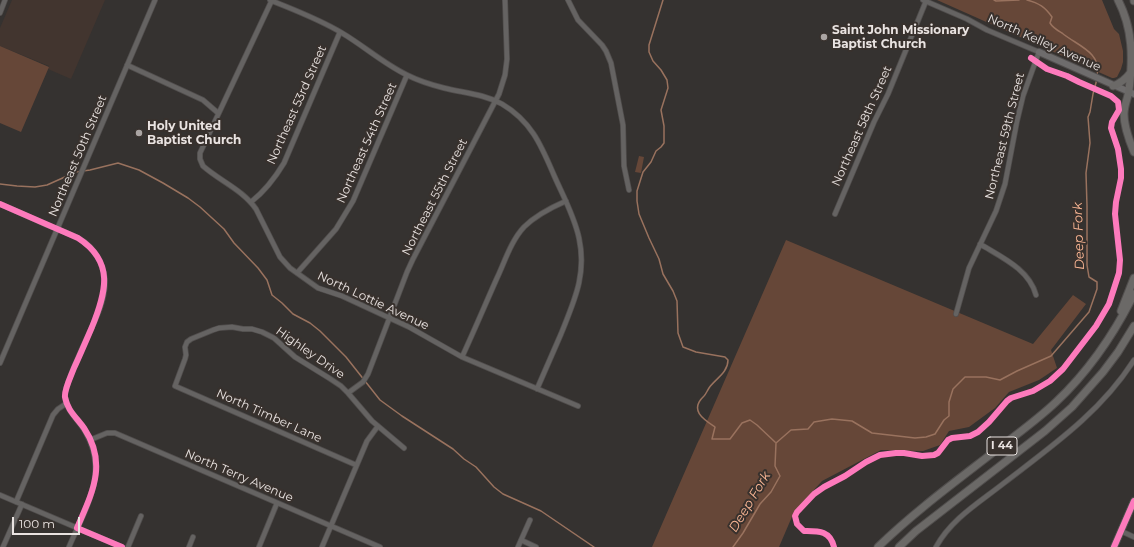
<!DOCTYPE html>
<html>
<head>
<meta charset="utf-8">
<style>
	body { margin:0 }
	#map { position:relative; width:1134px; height:547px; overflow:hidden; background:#353230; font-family:Montserrat,sans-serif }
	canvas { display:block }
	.scale { position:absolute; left:12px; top:517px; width:68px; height:18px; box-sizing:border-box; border:2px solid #e9e3e1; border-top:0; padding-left:5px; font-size:12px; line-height:14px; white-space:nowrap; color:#e9e3e1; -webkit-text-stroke:3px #38312d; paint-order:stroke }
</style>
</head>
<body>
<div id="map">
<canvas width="1134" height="547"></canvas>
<div class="scale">100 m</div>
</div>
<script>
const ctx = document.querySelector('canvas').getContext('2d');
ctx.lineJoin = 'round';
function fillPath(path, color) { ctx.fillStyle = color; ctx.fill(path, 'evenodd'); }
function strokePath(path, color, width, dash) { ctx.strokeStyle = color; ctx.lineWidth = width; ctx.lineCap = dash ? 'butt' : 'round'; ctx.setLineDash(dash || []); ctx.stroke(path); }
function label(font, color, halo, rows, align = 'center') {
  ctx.font = font + ' Montserrat,sans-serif'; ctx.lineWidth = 4; ctx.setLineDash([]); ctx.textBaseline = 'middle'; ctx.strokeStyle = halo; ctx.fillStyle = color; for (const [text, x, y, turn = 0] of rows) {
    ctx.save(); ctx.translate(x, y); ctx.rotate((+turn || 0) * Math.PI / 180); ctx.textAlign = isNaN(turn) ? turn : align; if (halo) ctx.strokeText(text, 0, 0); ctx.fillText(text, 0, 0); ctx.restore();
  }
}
fillPath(new Path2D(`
	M12,0H105L71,79L48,69L49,66L0,46V28Z`), '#42352f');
fillPath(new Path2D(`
	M937,0H1102L1114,29L1119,34L1123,51V62L1121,69L1117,77L1114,78H1112Z
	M0,46L49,67L21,132L0,123Z
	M639,156L644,157L641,173L635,172Z
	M786,240L1033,344L1073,295L1086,304L1051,350L1057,368L1039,380L1009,392L995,408L969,427L949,431L940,445L923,451L881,450L822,481L794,512L779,547H652Z`), '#664738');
strokePath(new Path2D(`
	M663,0L649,45V52L653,61L661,70L667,80L668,88L661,110L664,126V143L661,147L656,151L651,162L643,172L637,191V201L639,214L649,238L659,259L663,274L673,291L677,301L678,333L683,347L696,352L725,357L728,360C728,373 715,379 709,388C707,391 706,394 704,396C689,410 703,419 715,427L712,439H730L742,423L750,420L757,425L775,442
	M994,0L996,1L1019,0
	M1027,0C1039,3 1045,7 1052,17L1050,23C1053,28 1057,30 1062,33C1076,45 1102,52 1097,75
	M0,184L17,186L35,187L47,185L76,172L90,170L118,163L139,170L163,183L188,198L200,207L224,229L234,243L258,268L267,280L272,295L282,303L293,314L310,323L320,331L346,357L380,400L402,416L453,449L464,459L476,467L494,487L503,494L541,511L594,547
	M776,443L791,430L808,429L814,422L832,419L852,421L872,433L915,438L926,437L935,434L944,420L949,416V402L953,389L965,377H986L1000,380L1017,371L1051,356L1089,312L1097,289V282L1089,277L1087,265V206L1086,173L1090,143L1088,117L1090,112L1093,94L1097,79
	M733,547L743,533L760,504L771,492L780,476L775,466L776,443`), '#99725e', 1.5);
const minor = new Path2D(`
	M270,0C294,10 319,19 342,33C364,46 384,64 407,75C419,81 432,85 444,88C464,93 484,94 502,104C531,121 541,145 553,173C562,194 574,215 579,238C587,275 574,301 561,334C553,352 545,371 537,389
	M272,0L200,153V159L203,166C220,181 243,190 256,209L280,257L290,268L318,288L342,296L409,327L462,357L578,406
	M568,0L578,20L602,45L606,51L611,63L623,125L624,166L629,190
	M923,0L967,19L987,30L1039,52L1023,96L1017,121L1005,184L996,211L969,268L956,314
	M0,13L5,0
	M127,65L203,100L218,113
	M251,202C265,191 275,178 284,163L340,32
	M0,204C16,211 32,218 47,225C58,229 68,233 78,238C97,248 108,271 104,292C101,312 89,332 81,351C77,361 64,387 65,397C66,411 80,421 86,433C109,473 85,509 69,547
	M835,214L874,122L888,94L926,1
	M980,244C1001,257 1029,269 1036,295
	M297,273L336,229L353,201L407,75
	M462,357C474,331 485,305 497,278C505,261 511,241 524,227C536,215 550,208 566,201
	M0,363L155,0
	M348,393L363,382L368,374L407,272L413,259L499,94L505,75L507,59L505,0
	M90,440L107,433H115L380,547
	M356,465L175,386L185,359L186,355L185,347L187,342L191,339L213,330L219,328L232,327L243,329H252L262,332L274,338L295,357L329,378L341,386L348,393L372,421L404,448
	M0,495L122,547
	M16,502L53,415L58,409L67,403
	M1121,531L1134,537
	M521,540L536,547
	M3,547L22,504
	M128,547L141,516
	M189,547L193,537
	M259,547L277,503
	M322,547L367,441L378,426
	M518,547L530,520
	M936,547C951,519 980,502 1004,483C1052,446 1101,412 1134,360`);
const major = new Path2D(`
	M1039,52L1134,94
	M1114,547L1134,501`);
const highway = new Path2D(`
	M1118,0C1133,29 1133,58 1129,90C1128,98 1124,105 1124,114C1124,127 1129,140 1134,152
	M1134,0V1
	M1113,86C1121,83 1126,79 1131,72
	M1121,311L1134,278
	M878,547C914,512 955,482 995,451C1016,435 1037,420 1056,402C1089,371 1114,334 1134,294
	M899,547L916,531L1045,431L1072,407L1103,372L1118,352L1134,326`);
strokePath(minor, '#514e4d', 6);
strokePath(major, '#514e4d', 8);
strokePath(highway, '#514e4d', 9);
strokePath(minor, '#656362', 4.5);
strokePath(major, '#6e6c6c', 6);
strokePath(highway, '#6b6967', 7);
strokePath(new Path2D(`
	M0,204L78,238C115,262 106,292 92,327C86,341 80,355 74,368C71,376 64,390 65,397C67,410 77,418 84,428C108,464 92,493 77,528L122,547
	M834,547C830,530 818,531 804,531L797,524L795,516L797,512L814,494L824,487L845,476L866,462L880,455L896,453H904L922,456L934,455L938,453L948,440L952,438L970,436L978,432L989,422L1007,401L1011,398L1033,391L1050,381L1063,369L1096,326L1109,304L1119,273L1120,260L1115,214L1116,202L1121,178V169L1118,149L1111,128L1112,122L1119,110L1118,102L1111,96L1079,82L1067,76L1047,69L1031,58
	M1114,547L1134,501`), '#fd7abc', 6);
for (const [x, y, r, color] of [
	[824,37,4,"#aaa5a3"],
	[139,133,4,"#aaa5a3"]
]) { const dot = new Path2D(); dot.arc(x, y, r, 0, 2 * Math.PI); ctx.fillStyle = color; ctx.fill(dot); strokePath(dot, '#38312d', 1.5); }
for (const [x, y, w] of [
	[1002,446,30]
]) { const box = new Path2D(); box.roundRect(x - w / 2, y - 9, w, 18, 3); ctx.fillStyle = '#38312d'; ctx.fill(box); strokePath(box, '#e9e3e1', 1); }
label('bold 11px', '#e9e3e1', null, [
	["I 44",1002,446]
]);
label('bold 12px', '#e9e3e1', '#38312d', [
	["Saint John Missionary",832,30],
	["Baptist Church",832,44],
	["Holy United",147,126],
	["Baptist Church",147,140]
], 'left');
label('12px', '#e9e3e1', '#38312d', [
	["North Kelley Avenue",1044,43,24],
	["Northeast 53rd Street",297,105,-66],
	["Northeast 58th Street",862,126,-66],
	["Northeast 59th Street",1005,136,-76],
	["Northeast 54th Street",367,143,-66],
	["Northeast 50th Street",78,156,-67],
	["Northeast 55th Street",435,197,-63],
	["North Lottie Avenue",373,301,25],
	["Highley Drive",310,353,35],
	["North Timber Lane",269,416,24],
	["North Terry Avenue",239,476,23]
]);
label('italic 13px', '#fdb896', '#38312d', [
	["Deep Fork",1079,236,-92],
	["Deep Fork",750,502,-59]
]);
</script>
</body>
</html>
